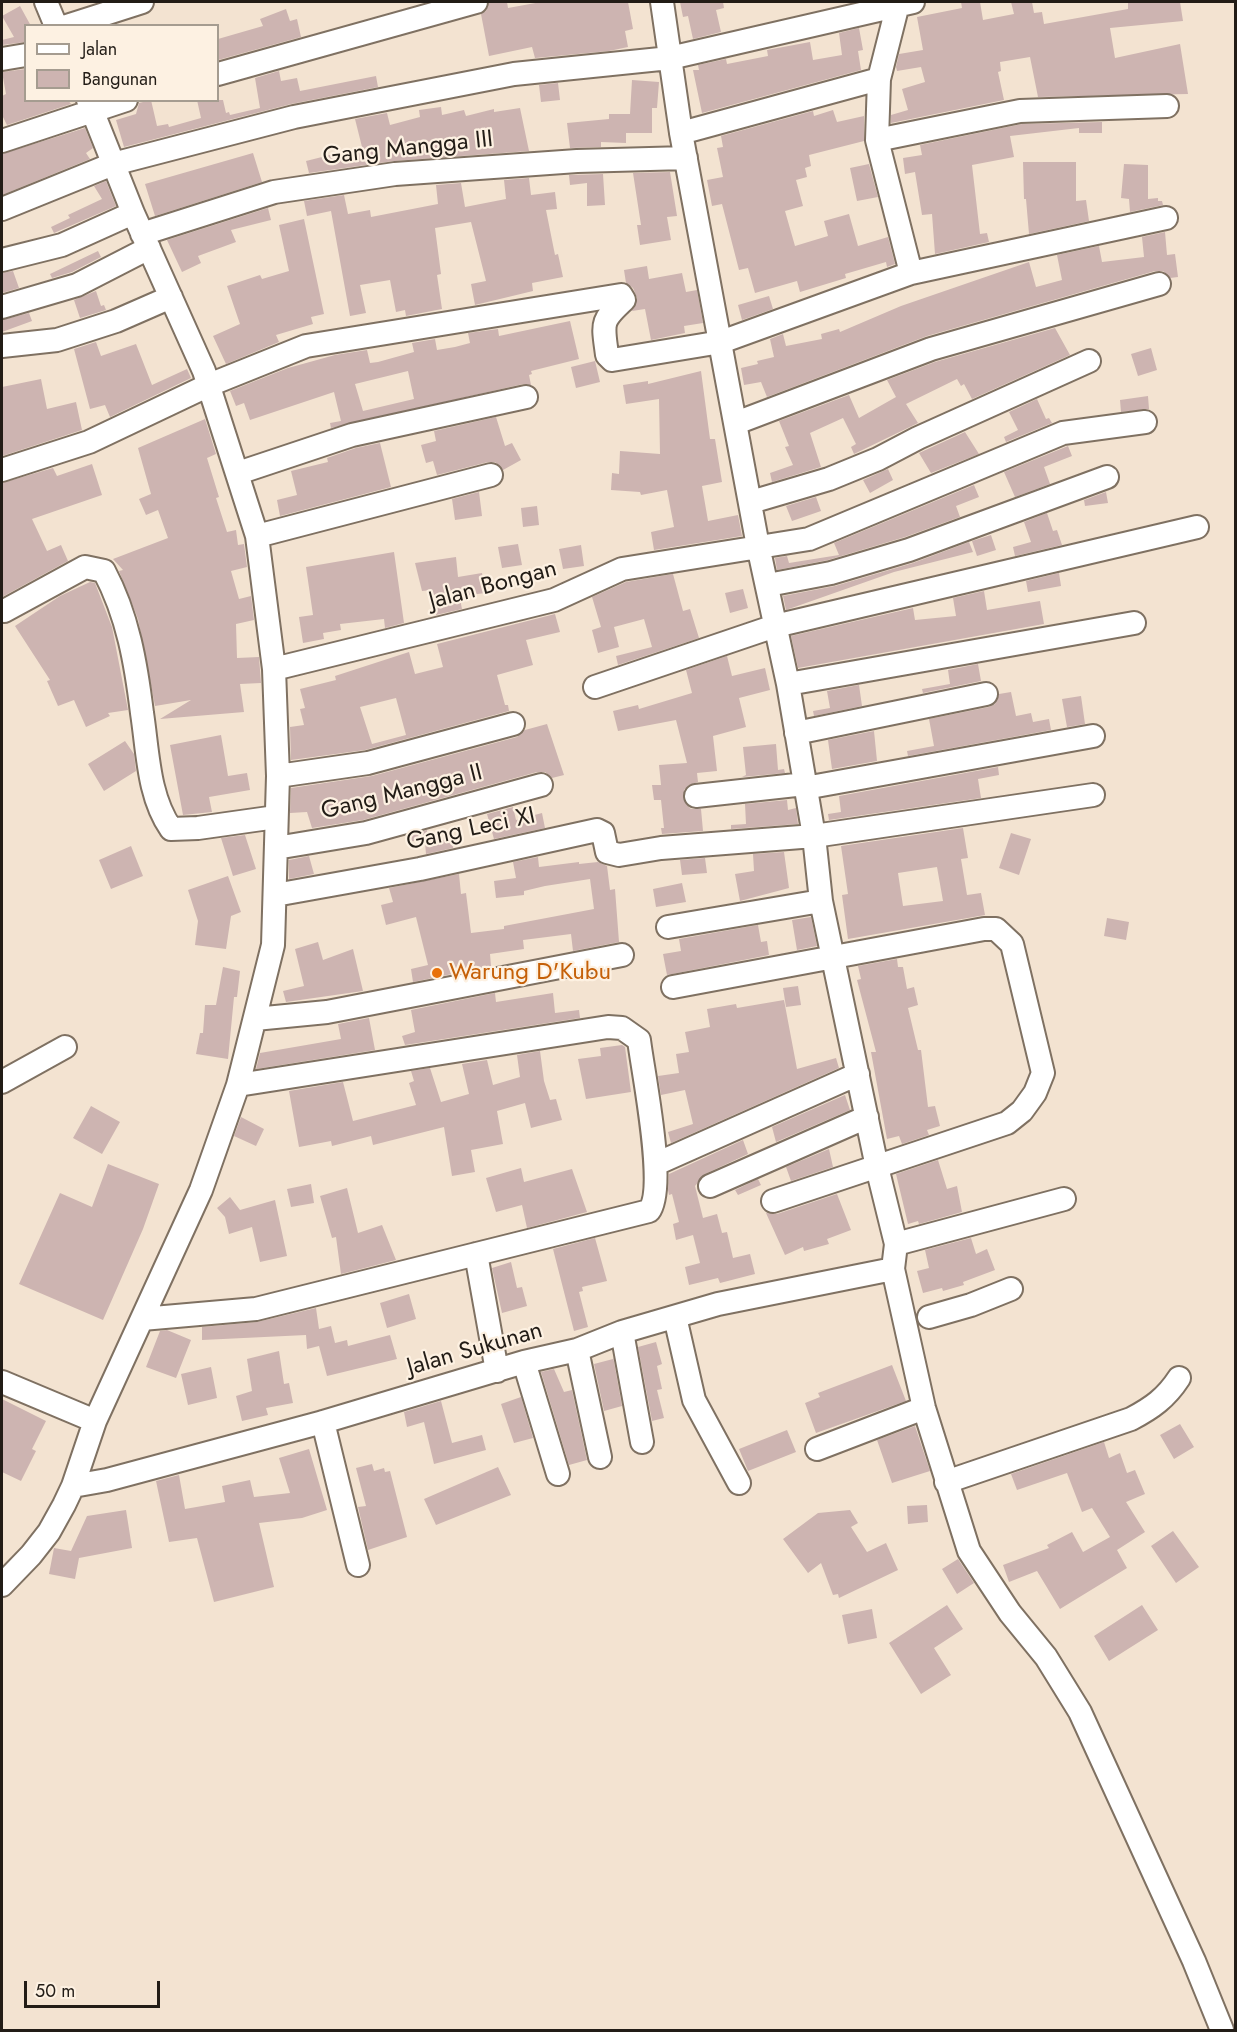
<!DOCTYPE html>
<html>
<head>
<meta charset="utf-8">
<style>
	body { margin:0 }
	#map { position:relative; width:1237px; height:2032px; overflow:hidden; background:#f3e3d1; font-family:Jost,sans-serif }
	canvas { display:block }
	.frame { position:absolute; inset:0; border:3px solid #221c16; pointer-events:none }
	.legend { position:absolute; left:24px; top:24px; width:195px; height:78px; box-sizing:border-box; background:#fdf1e2; border:2px solid #a59c90; margin:0; padding:8px 10px; list-style:none; font-size:18px; color:#221c16 }
	.legend li { display:flex; align-items:center; gap:12px; height:30px }
	.legend b { width:30px; border:2px solid #a59c90 }
	.scale { position:absolute; left:24px; top:1981px; width:136px; height:27px; box-sizing:border-box; border:3px solid #221c16; border-top:0; padding-left:8px; font-size:18px; line-height:21px; white-space:nowrap; color:#221c16; -webkit-text-stroke:4px #fdf1e2; paint-order:stroke }
</style>
</head>
<body>
<div id="map">
<canvas width="1237" height="2032"></canvas>
<div class="frame"></div>
<ul class="legend">
<li><b style="height:8px;background:#fff"></b>Jalan</li>
<li><b style="height:16px;background:#cdb4b1"></b>Bangunan</li>
</ul>
<div class="scale">50 m</div>
</div>
<script>
const ctx = document.querySelector('canvas').getContext('2d');
ctx.lineJoin = 'round';
function fillPath(path, color) { ctx.fillStyle = color; ctx.fill(path, 'evenodd'); }
function strokePath(path, color, width, dash) { ctx.strokeStyle = color; ctx.lineWidth = width; ctx.lineCap = dash ? 'butt' : 'round'; ctx.setLineDash(dash || []); ctx.stroke(path); }
function label(font, color, halo, rows, align = 'center') {
  ctx.font = font + ' Jost,sans-serif'; ctx.lineWidth = 4.5; ctx.setLineDash([]); ctx.textBaseline = 'middle'; ctx.strokeStyle = halo; ctx.fillStyle = color; for (const [text, x, y, turn = 0] of rows) {
    ctx.save(); ctx.translate(x, y); ctx.rotate((+turn || 0) * Math.PI / 180); ctx.textAlign = isNaN(turn) ? turn : align; if (halo) ctx.strokeText(text, 0, 0); ctx.fillText(text, 0, 0); ctx.restore();
  }
}
fillPath(new Path2D(`
	M489,2H507L508,8L541,2H628L633,29L625,31L628,47L609,51L535,58L532,47L489,56L481,14L486,11Z
	M680,2H723L724,8L716,10L721,32L693,39L688,16L683,17Z
	M961,2H980L983,20L1014,14L1011,2H1032L1034,13L1042,12L1044,24L1128,9V3L1180,2L1183,21L1110,28L1115,58L1180,44L1188,94L1038,97L1030,57L1000,62L1001,71L998,72L1004,100L891,123V115L908,110L902,89L925,82L921,67L897,71L896,67L899,54L923,50L917,17L962,8Z
	M20,6L31,26H26V42L2,45V40L14,37L2,16Z
	M286,9L290,21L297,19L301,37L218,60V39L263,26L260,19Z
	M859,28L863,50L858,51L861,70L702,113L693,70H699L698,65L726,59L727,64L768,56L767,50L810,42L813,60L842,55L839,33Z
	M26,69V100H68L71,104L7,125L2,115V96L6,94L2,72Z
	M279,71L281,81L297,78L300,91L376,76L378,87L291,104L124,147L116,120L136,114L139,103L151,100L157,126L168,124L169,127L201,118L197,100H223L226,113L229,112L230,115L260,108L255,78Z
	M632,80L659,82L657,108H652V133H626V143L601,142V147L570,148L567,123L609,119V114H630Z
	M558,83L560,100L541,102L539,85Z
	M441,107L442,115L464,110L466,116L494,109V112L520,108L529,151L394,161L309,173L306,161L362,147L355,119L387,113L390,125L420,117L419,110Z
	M833,110L837,122L864,116V141L809,155L811,166L805,168L807,177L796,180L803,206L785,211L795,246L828,236L824,221L849,214L858,246L888,237L895,264L887,267L886,262L845,274L846,278L800,292L797,281L755,293L748,268L739,270L722,204L712,206L707,180L723,177L717,148L723,147L721,136L813,111L814,116Z
	M1102,122V133H1079V128L1010,136L1014,157L972,165L980,234L987,233L989,242L935,254L932,214L922,215L915,172L905,174L903,158L922,155L920,145L1022,124Z
	M85,128L93,148L86,153L90,159L2,195V154Z
	M253,153L262,182L155,216L145,184Z
	M1023,162H1076V201L1086,200L1089,221L1029,234L1026,199H1024Z
	M869,164L878,197L857,201L850,168Z
	M1124,164L1148,165V199L1158,198V201H1162L1163,205L1130,212L1129,199L1121,198Z
	M670,172L677,216L667,217L671,240L640,245L637,225H641L633,173Z
	M603,174L605,205L587,206V183L570,185L569,175Z
	M529,178L531,195L555,192L557,209L546,210L555,255L558,254L563,277L532,283L533,291L475,305L471,284L486,281L471,222L435,228L441,274L437,275L442,309L406,316L405,310L396,312L390,280L360,285L366,313L350,316L331,211L307,216L304,201L344,195L348,214L370,210L371,217L438,204L436,185L461,183L465,207L506,199L504,180Z
	M106,181L116,206L54,233L51,227L70,218L68,215L102,199L94,186Z
	M268,208L271,220L231,230L236,242L198,256L201,263L182,272L167,240Z
	M304,219L324,314L311,317L313,324L276,335L279,342L226,364L213,336L240,324L227,286L260,275L262,279L289,271L279,225Z
	M1165,232L1167,255L1175,254L1178,277L1170,278L1163,271H1155L927,336L767,397L761,382L744,385L741,368L758,364L757,361L774,357L770,339L783,334L786,346L822,339L821,334L839,329L840,332L901,306L1029,262L1036,287L1062,280L1057,255L1099,246L1102,262L1144,257L1142,237Z
	M98,251L101,257L72,272L52,278L50,274Z
	M647,266L649,279L682,273L686,292L697,290L703,323L684,326L685,333L651,340L645,309L632,311L637,298L633,288L626,283L624,270Z
	M13,271L19,288L2,293V273Z
	M96,291L101,306L104,305L106,310L80,318L74,300Z
	M769,296L773,309L742,320L738,305Z
	M29,313L32,321L2,332V320Z
	M570,321L579,359L531,371L532,374L529,375L531,385L523,384L331,428L330,423L341,421L334,392L250,420L244,403L236,406L230,391L288,368L335,355L367,350L370,363L378,362L414,352L412,343L435,339L437,350L455,347L470,343L468,333L498,329L499,336ZM408,371L414,399L363,411L355,384Z
	M1055,328L1070,355L972,399L964,384L961,386L957,379L906,404L918,423L854,454L851,447L856,444L843,418L810,433L821,467L772,482L770,473L793,465L785,447L789,446L779,421L849,395L859,418L896,397L887,380L935,362Z
	M96,342L101,356L136,344L152,385L187,369L191,378L110,417L105,405L90,409L74,349Z
	M1151,348L1157,370L1138,376L1131,354Z
	M595,361L600,382L576,388L571,367Z
	M701,371L710,439H715L722,482L702,486L708,521L738,515L742,536L654,550L651,532L674,527L667,490L641,495L640,492L611,490L612,473L619,474L620,451L660,454L659,399L626,404L623,385L648,381V384Z
	M41,379L47,409L76,402L82,430L2,456V387Z
	M1148,396L1149,409L1121,412L1120,400Z
	M1037,399L1046,419L1049,418L1052,423L1006,442L1004,437L1018,430L1009,412Z
	M496,417L505,446L512,443L521,460L503,470L495,462H488L437,475L433,461L426,463L421,445L436,441L434,431Z
	M205,419L216,454L207,458L219,497L216,498L227,532L236,530L238,545L244,544L247,567L231,571L239,599L251,596L254,620L236,624L237,658L259,657L261,683L240,684L244,712L160,719L191,700L155,706L138,619L119,571L123,570L113,559L168,538L158,510L146,515L139,499L151,494L138,448Z
	M965,432L979,454L931,473L919,453Z
	M380,443L391,487L280,516L277,500L297,495L291,471L328,462L327,458L356,448Z
	M1068,446L1072,456L1044,467L1050,484L1015,497L1004,472Z
	M92,464L102,495L32,519L47,551L61,545L68,561L2,597V483L53,468L57,476Z
	M888,469L893,480L870,493L863,480Z
	M974,485L979,497L956,506L960,517L905,537L828,560L777,570L775,558L787,556L789,563L839,555L834,543Z
	M479,492L482,516L455,520L452,499Z
	M1106,492L1108,503L1085,506L1084,500Z
	M816,497L821,511L792,521L786,506Z
	M537,506L539,525L523,527L521,508Z
	M1047,513L1053,531L1057,530L1062,545L1015,556L1013,547L1031,542L1024,522Z
	M991,535L996,550L977,556L972,541Z
	M969,542L973,552L894,572L786,610L783,596L835,586L913,563Z
	M518,544L522,565L502,568L498,547Z
	M581,545L584,566L563,569L559,549Z
	M394,552L404,623L385,628L384,619L340,624L341,630L323,633L324,639L303,643L299,617L313,615L306,567Z
	M456,557L458,577L482,573L485,593L463,596L464,599H460L462,609L436,615L432,590L422,591L415,563Z
	M1059,573L1061,586L1028,592L1026,581Z
	M673,574L683,611L690,609L699,638L618,665L616,656L652,647L644,619L614,627L619,647L598,653L592,630L601,627L592,597L626,582Z
	M90,582L95,583L112,627L128,710L108,713L110,716L86,727L74,700L58,706L47,681L50,680L15,626L60,596Z
	M743,589L748,608L730,613L725,593Z
	M984,591L987,610L1040,601L1044,624L798,668L791,636L913,608L915,620L956,616L953,598Z
	M555,614L560,632L526,640L533,665L497,675L505,705H508L509,711L365,750L291,760L290,727L304,725L300,709L305,708L300,689L336,680L335,676L409,652L415,674L443,667L437,644ZM396,698L406,735L372,744L360,707Z
	M727,656L732,676L765,668L770,690L739,698L746,727L713,736L717,771L697,773L698,782L689,785L684,790L686,804L691,809H701L703,831L662,834L661,828H664L661,800H654L652,785H661L659,765L687,763L676,720L618,731L613,711L638,705L639,709L692,693L686,670Z
	M978,664L981,681L923,693L922,689L950,684L948,670Z
	M859,685L862,706L814,716L813,711L830,708L827,691Z
	M1011,692L1016,716L1031,713L1033,722L1049,719L1051,730L908,756L907,751L934,746L929,719L989,707L995,704L999,694Z
	M1081,696L1085,724L1067,727L1062,699Z
	M547,724L564,775L552,778L545,772H537L363,820L312,828L307,812L290,813L291,788L372,776L517,737L525,730Z
	M874,731L877,761L832,769L828,740Z
	M221,735L228,776L247,773L250,790L209,797L212,812L183,815L170,745Z
	M125,741L134,754L136,771L104,791L88,764Z
	M776,744L778,770L784,769L785,773L742,777L746,775L743,747Z
	M998,767L999,775L978,779L981,798L829,820L828,814L841,812L839,796Z
	M787,800L788,810L796,808L798,824L731,829V825L746,824L745,804Z
	M513,807L516,820L542,813L545,828L494,839L487,814Z
	M963,828L968,858L961,859L967,895L981,893L985,915L848,939L842,895L848,894L841,846ZM937,867L943,901L903,906L898,873Z
	M427,830L428,839L407,842L406,836Z
	M1011,833L1031,839L1019,875L999,868Z
	M245,835L256,869L233,876L221,838Z
	M452,839L453,848L426,854L425,843Z
	M131,846L143,876L111,889L99,860Z
	M784,852L789,888L740,901L735,874L754,871L753,854Z
	M309,856L314,874L289,879V860Z
	M538,857L539,867L579,862V864L598,862L607,866L610,890L615,889L619,942L573,951L571,934L523,940L524,949L490,954L491,966L413,982L411,969L428,965L416,917L386,925L381,905L393,902L389,888L459,874L461,894L466,893L471,933L504,929V926L594,909L590,879L545,886L524,891V895L496,898L494,881L516,878L513,862Z
	M705,858L707,873L682,875L680,860Z
	M228,876L241,912L231,916L226,949L195,945L198,921L188,890Z
	M682,883L686,902L656,907L653,889Z
	M811,917L817,946L797,950L792,920Z
	M1107,918L1129,922L1126,940L1104,936Z
	M758,925L761,942L767,941L769,955L667,975L663,954L681,951L679,939Z
	M318,942L323,960L353,949L363,991L286,1002L283,991L304,986L295,949Z
	M897,959L898,967H903L907,989L914,987L918,1005L908,1008L918,1050H921L928,1107L935,1106L940,1126L927,1130L929,1135L902,1144L899,1136L887,1139L871,1052H876L857,980L861,979L858,966Z
	M223,967L240,971L237,997H234L228,1059L196,1054L200,1033H203L205,1005H216Z
	M798,986L801,1005L786,1007L783,988Z
	M495,993L496,1002L553,993L555,1013L579,1010L580,1018L405,1045L402,1036L415,1032L411,1010Z
	M784,1000L797,1069L836,1058L839,1068L671,1143L668,1132L693,1124L685,1090L661,1095L658,1076L679,1073L676,1054L689,1052L685,1032L710,1027L707,1009L736,1004L737,1008Z
	M369,1018L375,1050L256,1069L260,1053L341,1039L338,1024Z
	M622,1045L625,1047L631,1092L586,1099L578,1059L601,1056L600,1048Z
	M540,1051L544,1081L550,1100L556,1099L562,1120L531,1128L525,1103L497,1111L503,1144L471,1150L475,1172L452,1176L444,1127L373,1145L371,1136L332,1146L331,1141L299,1147L289,1091L343,1082L353,1121L416,1105L409,1083L414,1081L411,1071L430,1068L441,1102L469,1094L462,1064L487,1060L493,1085L520,1077L517,1055Z
	M845,1095L850,1110L776,1142L772,1127Z
	M91,1106L120,1122L102,1154L73,1138Z
	M241,1117L264,1129L256,1146L234,1136Z
	M743,1140L748,1154L705,1174L695,1186L703,1218L717,1214L722,1233L727,1232L733,1258L750,1254L755,1274L720,1283L718,1278L689,1285L685,1267L700,1263L693,1235L676,1240L673,1224L679,1222L672,1194L669,1195L668,1190L669,1174Z
	M829,1149L833,1167L791,1181L786,1167Z
	M938,1160L947,1189L957,1186L962,1212L919,1224L918,1221L908,1224L896,1174Z
	M108,1164L159,1184L143,1229L103,1320L19,1284L60,1193L92,1207Z
	M521,1168L524,1182L572,1169L587,1212L527,1228L522,1205L496,1212L486,1178Z
	M758,1179L761,1185L738,1195L735,1190Z
	M311,1184L314,1203L291,1207L287,1189Z
	M347,1188L358,1233L382,1225L396,1260L341,1274L336,1237L332,1238L320,1196Z
	M837,1194L851,1230L827,1239L829,1244L804,1251L803,1247L785,1255L766,1213L777,1214Z
	M230,1197L240,1210L275,1200L287,1256L260,1262L252,1227L229,1234L225,1217L217,1208Z
	M595,1238L607,1281L582,1287L583,1291L579,1292L588,1327L574,1331L553,1249Z
	M971,1238L976,1254L987,1249L995,1270L963,1282L964,1285L943,1291L942,1288L923,1293L917,1271L929,1268L925,1250Z
	M511,1262L517,1288L522,1287L527,1306L502,1313L492,1268Z
	M409,1294L416,1319L387,1328L380,1303Z
	M316,1308L319,1329L331,1326L335,1343L347,1340L348,1346L390,1335L397,1359L327,1376L319,1346L307,1349L306,1335L202,1340V1327L257,1322Z
	M167,1330L191,1340L176,1378L146,1367L160,1331Z
	M656,1342L662,1364L657,1366L662,1389L657,1390L664,1418L652,1421L638,1347Z
	M279,1351L284,1384L289,1383L293,1403L266,1408L268,1415L242,1421L236,1396L252,1391L247,1359Z
	M613,1356L622,1406L604,1411L594,1364L613,1359Z
	M892,1365L906,1401L816,1433L805,1403L820,1397L818,1393Z
	M211,1367L217,1398L188,1405L181,1374Z
	M554,1369L564,1392L572,1390L587,1460L569,1465L541,1372Z
	M521,1397L533,1438L514,1443L501,1404Z
	M2,1399L46,1421L32,1449L36,1451L21,1481L2,1472Z
	M441,1401L452,1443L482,1435L486,1450L434,1464L424,1422L407,1427L404,1412Z
	M1180,1424L1194,1447L1174,1459L1160,1435Z
	M915,1426L930,1471L892,1483L877,1440Z
	M787,1430L796,1452L748,1471L739,1449Z
	M1104,1442L1109,1458L1120,1453L1127,1473L1135,1470L1145,1494L1126,1502L1145,1532L1117,1550L1127,1568L1060,1609L1037,1571L1009,1582L1003,1565L1049,1548L1047,1545L1072,1532L1083,1552L1110,1537L1092,1508L1082,1512L1067,1473L1017,1490L1011,1474Z
	M309,1449L327,1510L302,1518L259,1523L274,1587L214,1602L197,1538L169,1542L156,1481L179,1475L185,1509L225,1502L222,1486L250,1480L254,1497L290,1493L279,1458Z
	M372,1464L374,1471L384,1468L385,1472L390,1471L407,1537L368,1550L358,1507L366,1506L356,1468Z
	M498,1467L511,1495L436,1525L424,1499Z
	M927,1505L928,1522L908,1524L907,1506Z
	M126,1510L132,1548L79,1558L75,1579L49,1574L54,1548L71,1551L87,1516Z
	M850,1510L858,1523L851,1527L867,1552L886,1543L898,1570L839,1598L838,1594L833,1595L821,1563L808,1573L783,1539L818,1513Z
	M1173,1531L1199,1567L1176,1583L1151,1546Z
	M958,1559L974,1583L957,1594L942,1569Z
	M947,1605L963,1629L934,1648L951,1675L921,1694L889,1643Z
	M1142,1605L1158,1630L1109,1661L1094,1636Z
	M872,1609L877,1638L848,1644L842,1615Z`), '#cdb4b1');
const minor = new Path2D(`
	M46,2L56,26
	M662,2L681,133L757,541L788,684L814,836L821,901L877,1167L896,1244L893,1269L924,1408L969,1551L1010,1613L1046,1657L1080,1712L1194,1961L1222,2030
	M898,4L879,79L877,140L911,273
	M67,26L142,2
	M2,59L26,55
	M218,74L476,2
	M681,133L879,79
	M877,140L1020,111L1167,106
	M2,141L126,100
	M2,209L113,164L294,117L514,74L670,58L913,2
	M142,234L274,192L395,174L577,161L686,158
	M2,260L62,245L133,213
	M2,307L77,285L149,248
	M2,346L57,340L116,321L171,297
	M736,423L931,349L1159,284
	M2,470L89,442L209,385L306,346L621,295L624,300C600,322 603,323 607,355L612,360L721,342L911,273L1166,218
	M238,473L352,435L526,397
	M751,502L829,479L878,459L918,438L1089,361
	M257,536L491,475
	M768,585L831,573L909,550L1107,477
	M4,611L85,567L104,571C128,616 136,664 142,713C148,752 148,796 171,829L198,828L276,817
	M274,669L554,600L622,569L809,539L1063,433L1145,422
	M788,684L1134,623
	M595,687L775,626L1197,527
	M796,733L986,694
	M278,776L368,763L513,724
	M805,788L1093,736
	M696,796L805,784
	M276,848L366,833L541,785
	M275,895L420,869L597,830L603,833L607,852L619,855L661,848L814,836L1093,795
	M668,927L821,901
	M673,987L984,929H996L1012,944L1043,1073L1035,1093L1022,1111L1007,1123L773,1201
	M255,1019L327,1012L622,955
	M2,1082L65,1047
	M656,1164L858,1074
	M710,1186L867,1117
	M896,1244L1064,1199
	M476,1254L497,1371
	M675,1317L694,1400L739,1483
	M929,1317L971,1305L1011,1289
	M142,1319L256,1309L649,1211C667,1188 643,1073 639,1040L622,1028L608,1027L238,1085
	M622,1332L642,1442
	M577,1350L600,1457
	M524,1362L558,1474
	M2,1382L95,1421
	M323,1422L358,1565
	M817,1449L924,1408
	M946,1482L1131,1419C1152,1408 1166,1398 1179,1378
	M73,1486L107,1480L323,1422L524,1362L577,1350L622,1332L718,1304L893,1269
	M2,1585L31,1555L49,1532L64,1505L73,1486L95,1421L201,1190L238,1085L273,945L278,776L274,669L257,536L204,371L133,213L88,100`);
strokePath(minor, '#7f7162', 26);
strokePath(minor, '#fff', 22);
for (const [x, y, r, color] of [
	[437,973,6,"#e8710a"]
]) { const dot = new Path2D(); dot.arc(x, y, r, 0, 2 * Math.PI); ctx.fillStyle = color; ctx.fill(dot); strokePath(dot, '#fdf1e2', 2); }
label('24px', '#221c16', '#fdf1e2', [
	["Gang Mangga III",408,149,-6],
	["Jalan Bongan",493,586,-15],
	["Gang Mangga II",402,793,-14],
	["Gang Leci XI",471,830,-12],
	["Jalan Sukunan",475,1350,-16]
]);
label('24px', '#c56008', '#fdf1e2', [
	["Warung D'Kubu",449,973]
], 'left');
</script>
</body>
</html>
